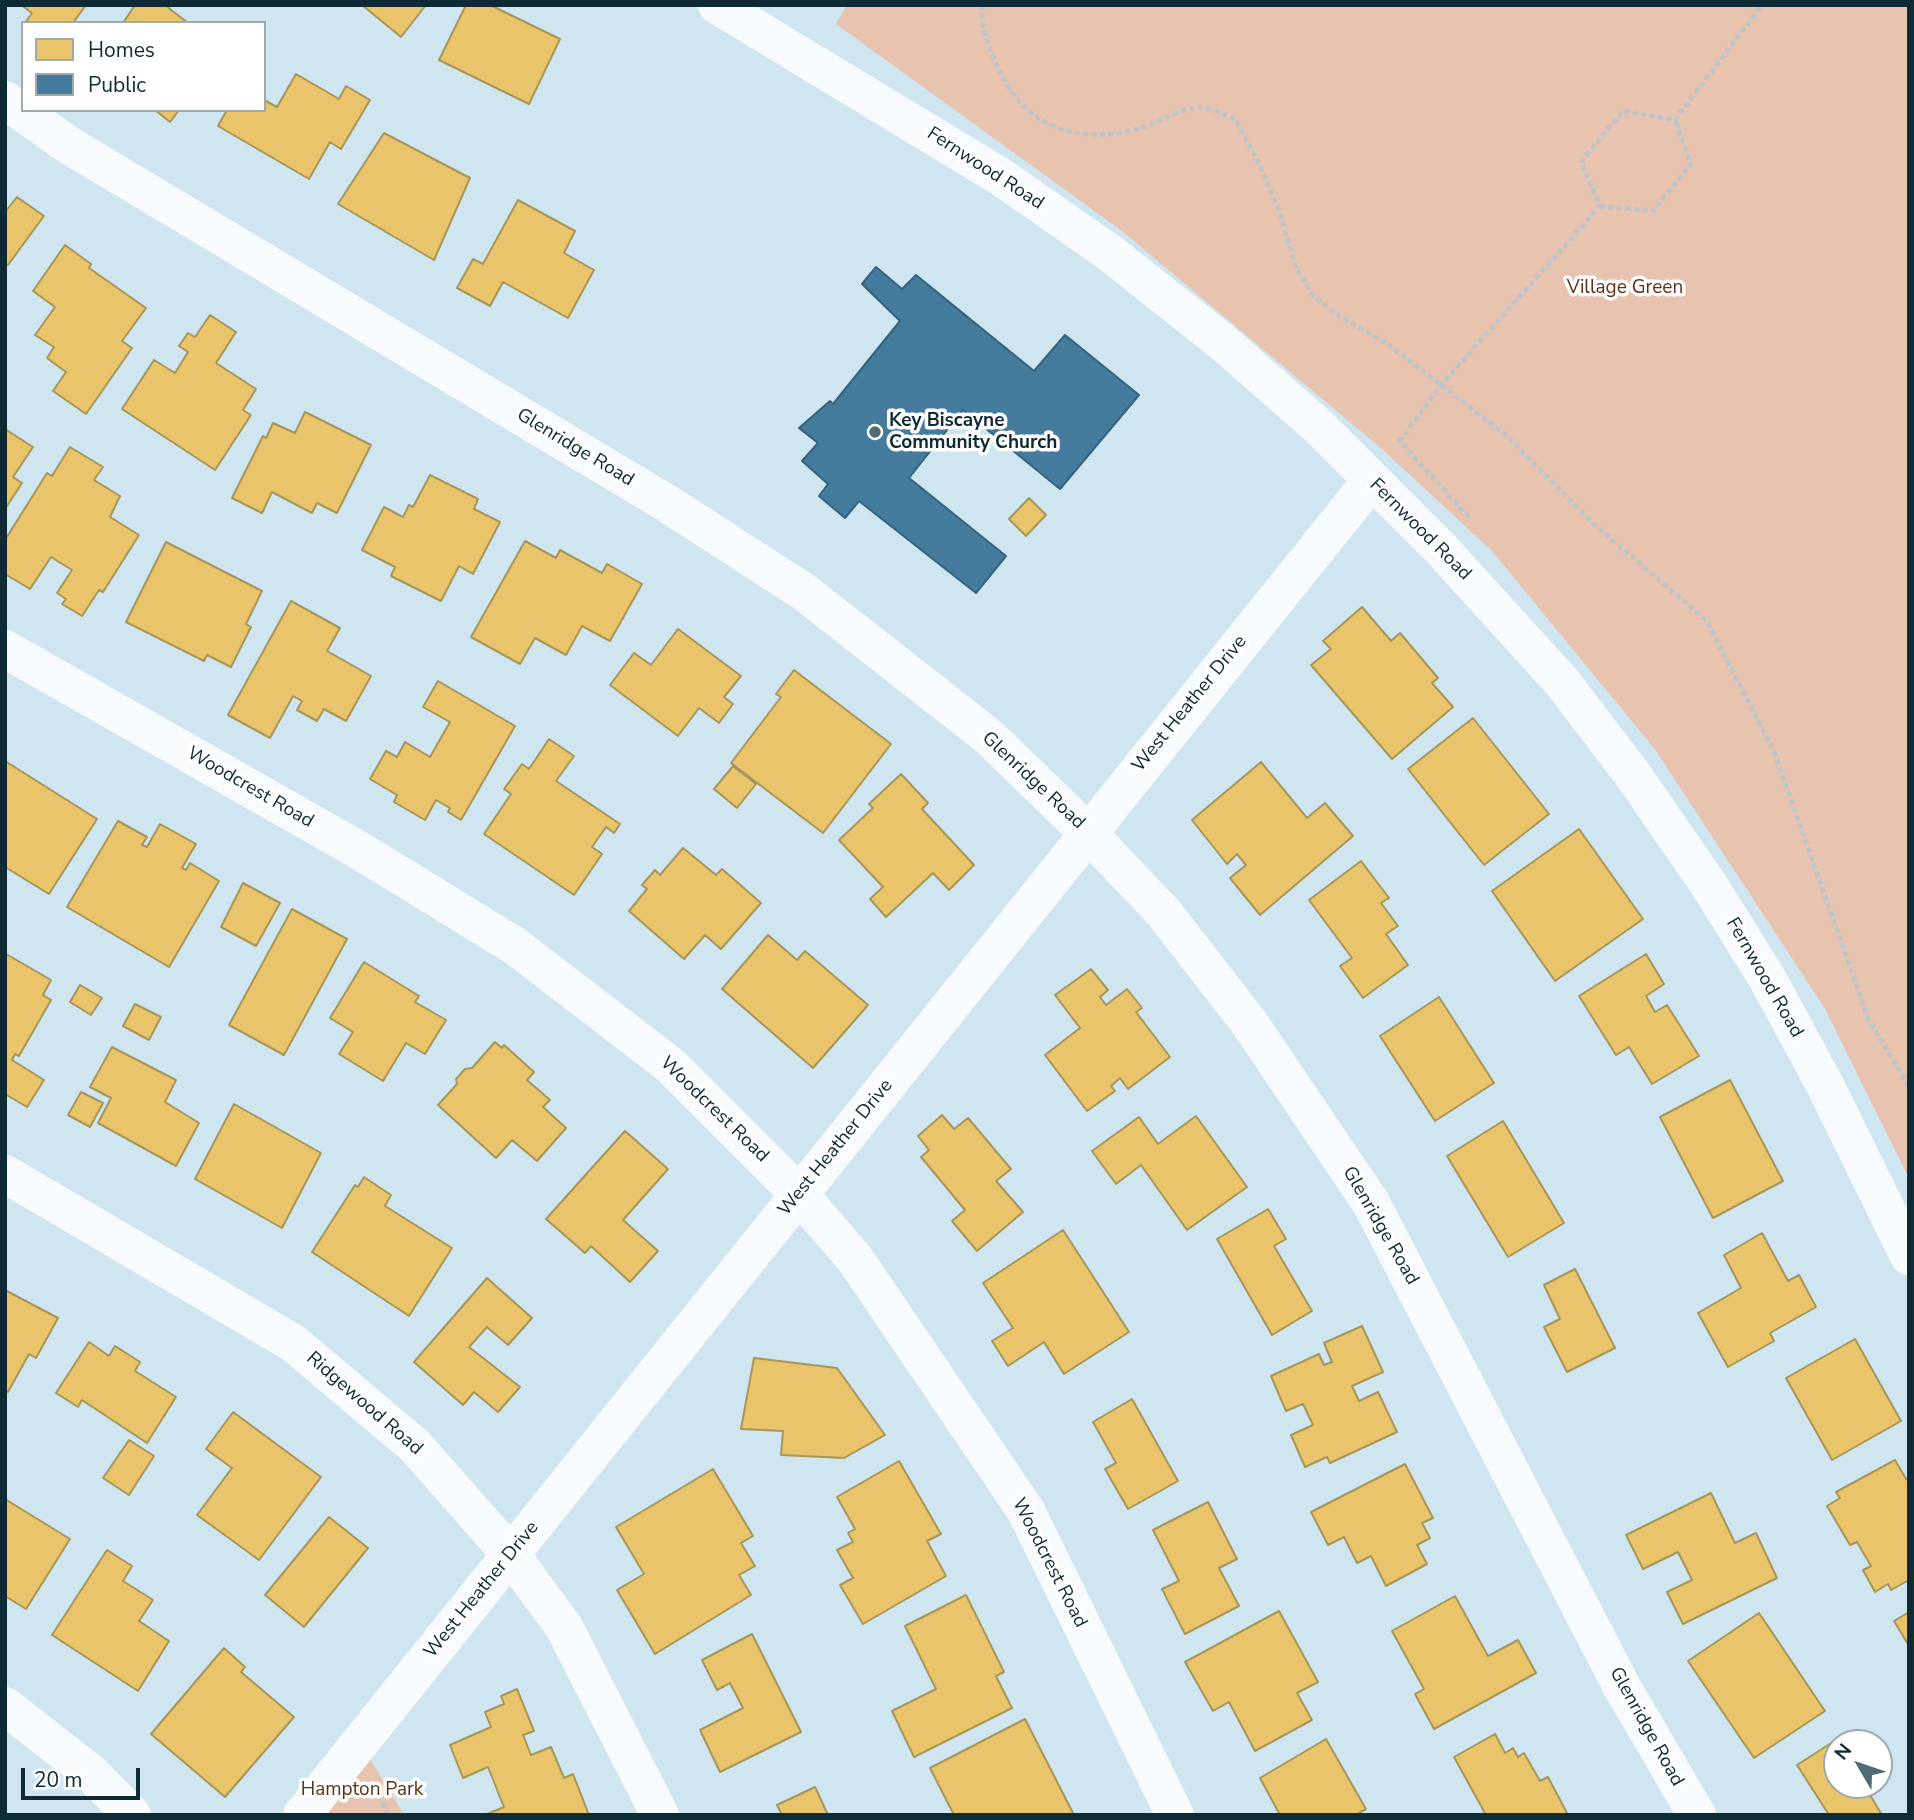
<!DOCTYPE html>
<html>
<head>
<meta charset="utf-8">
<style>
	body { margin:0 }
	#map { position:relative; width:1914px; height:1820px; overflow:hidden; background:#cfe5ef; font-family:"Nunito Sans",sans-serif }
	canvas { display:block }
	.frame { position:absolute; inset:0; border:7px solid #0d2a35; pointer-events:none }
	.legend { position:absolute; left:21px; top:21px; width:245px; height:91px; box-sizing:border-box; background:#fff; border:2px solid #9eaaae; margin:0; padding:9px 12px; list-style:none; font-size:21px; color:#0d2a35 }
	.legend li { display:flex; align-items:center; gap:14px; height:35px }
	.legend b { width:35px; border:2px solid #9eaaae }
	.north { position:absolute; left:1823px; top:1729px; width:70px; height:70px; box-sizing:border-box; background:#fff; border:2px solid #9eaaae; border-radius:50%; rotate:309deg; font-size:19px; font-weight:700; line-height:28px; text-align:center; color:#0d2a35 }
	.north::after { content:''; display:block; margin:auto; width:24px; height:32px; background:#516b76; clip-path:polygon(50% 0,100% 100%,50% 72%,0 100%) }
	.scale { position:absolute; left:21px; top:1768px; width:119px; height:32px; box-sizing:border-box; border:4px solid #0d2a35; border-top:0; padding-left:9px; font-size:21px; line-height:24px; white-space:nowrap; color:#0d2a35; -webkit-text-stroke:5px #fff; paint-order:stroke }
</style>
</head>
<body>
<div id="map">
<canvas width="1914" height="1820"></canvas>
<div class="frame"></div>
<ul class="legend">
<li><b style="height:19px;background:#e9c46a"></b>Homes</li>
<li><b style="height:19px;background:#457b9d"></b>Public</li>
</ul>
<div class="north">N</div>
<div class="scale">20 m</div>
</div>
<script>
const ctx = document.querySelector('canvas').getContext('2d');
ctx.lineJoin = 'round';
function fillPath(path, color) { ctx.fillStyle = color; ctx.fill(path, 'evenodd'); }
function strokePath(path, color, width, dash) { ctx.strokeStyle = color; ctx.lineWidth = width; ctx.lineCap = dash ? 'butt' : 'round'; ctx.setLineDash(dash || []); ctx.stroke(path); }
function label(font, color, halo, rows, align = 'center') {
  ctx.font = font + ' "Nunito Sans",sans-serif'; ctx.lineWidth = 7; ctx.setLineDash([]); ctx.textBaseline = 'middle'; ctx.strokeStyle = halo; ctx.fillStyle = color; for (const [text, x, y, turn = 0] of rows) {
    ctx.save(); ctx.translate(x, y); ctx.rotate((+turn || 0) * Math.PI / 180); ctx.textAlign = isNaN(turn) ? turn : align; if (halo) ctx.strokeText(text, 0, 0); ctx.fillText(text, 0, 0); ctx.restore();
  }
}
fillPath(new Path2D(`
	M847,5H1909V1178L1824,1007L1654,748L1492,551L1382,449L1122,231L836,24Z
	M364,1749L404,1815H313Z`), '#e7c3b0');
const homes = new Path2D(`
	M21,5H86L73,23H25L32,13Z
	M135,5H165L188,23H123Z
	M362,5H426L401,37Z
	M466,5H490L560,39L529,104L439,60Z
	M296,74L339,99L346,86L370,100L341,149L330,142L309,179L218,126L227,110H264V100L277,107Z
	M155,110H179L170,122Z
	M384,133L470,178L434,260L338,204Z
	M17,197L44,216L8,265L5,263V212Z
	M518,200L575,231L564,253L594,270L568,318L503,282L490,306L457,288L473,259L483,264Z
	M65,245L91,264L89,268L146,308L122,341L132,348L86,414L53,391L66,372L47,358L54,347L35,335L55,307L33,291Z
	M210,315L236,332L216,363L256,389L243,410L251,415L215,470L122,409L154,360L175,373L188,352L179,346L188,333L195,337Z
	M305,412L371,445L337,513L317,503L312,513L272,492L262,513L232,498L263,436L266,438L273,423L295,433Z
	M5,429L33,447L13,477L22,483L5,509Z
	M70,447L103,467L94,480L120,496L110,517L139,535L103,592L99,590L82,616L62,604L66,599L57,593L72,570L51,557L30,589L5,574V540L47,473L52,476Z
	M430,475L478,499L474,509L500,522L473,574L459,566L441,601L391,576L395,567L362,550L384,507L403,517L409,505L413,507Z
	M1029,498L1046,515L1026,536L1009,519Z
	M525,541L556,558L560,550L602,573L607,564L642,584L610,641L582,626L566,655L535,638L520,664L471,637Z
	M166,542L262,591L246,624L251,627L231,667L207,655L204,661L126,622Z
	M291,601L340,628L327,651L371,676L346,721L324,709L317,721L297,710L302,701L293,696L270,738L228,715Z
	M1362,607L1391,641L1400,633L1438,678L1432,683L1453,707L1392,759L1311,665L1331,649L1323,641Z
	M678,629L741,676L724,697L733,704L719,723L699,708L678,736L610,685L634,653L651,665Z
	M794,670L891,744L823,833L731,763L781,697L776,694Z
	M438,681L515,726L461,820L448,812L450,808L436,800L425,820L394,802L397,795L370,779L386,751L397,757L405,742L430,757L450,722L423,707Z
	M1473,718L1549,814L1484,865L1408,769Z
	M549,739L574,756L556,781L620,824L614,833L606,827L592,847L602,854L574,895L484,834L511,794L504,789L522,764L529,769Z
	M5,761L97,819L49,894L5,867Z
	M1261,762L1307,818L1325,803L1353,836L1260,915L1230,878L1246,865L1237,854L1227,864L1192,820Z
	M733,766L756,784L737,808L714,789Z
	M901,774L928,803L922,809L974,865L949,890L933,873L886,917L870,899L883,887L839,840L873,808L869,804Z
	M118,821L147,837L142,845L147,847L160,824L196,844L182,868L186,870L190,863L219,881L169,967L67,907Z
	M1579,829L1643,919L1555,981L1492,891Z
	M683,848L716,875L722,869L761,903L721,949L705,935L684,959L629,911L647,889L642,885L655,870L660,875Z
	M1361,861L1389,898L1381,903L1398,926L1386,934L1408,965L1363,998L1340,966L1352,958L1309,900Z
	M243,883L280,903L256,946L221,927Z
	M292,909L347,939L284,1055L229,1025Z
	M768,935L797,960L805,951L868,1005L813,1068L722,989Z
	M6,954L51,980L43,995L51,1000L19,1056L15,1054L12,1060L44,1080L27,1107L5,1094Z
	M1646,954L1664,984L1646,996L1655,1012L1667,1005L1699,1056L1652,1084L1629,1047L1616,1055L1579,996Z
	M364,962L419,996L415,1002L446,1020L425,1054L406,1043L383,1081L339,1054L353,1032L330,1018Z
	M1091,969L1108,990L1100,997L1106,1005L1127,989L1142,1008L1136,1012L1170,1057L1128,1089L1120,1078L1111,1086L1115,1091L1087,1111L1045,1055L1080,1028L1055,995Z
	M80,985L102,998L91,1015L70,1002Z
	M1439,997L1494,1083L1435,1121L1380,1036Z
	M135,1004L161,1017L149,1040L123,1026Z
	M495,1042L502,1048L504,1045L534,1072L527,1080L550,1100L543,1107L566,1128L537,1161L512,1140L496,1158L438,1105L457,1084L456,1079L465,1069L472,1068Z
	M112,1047L176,1080L165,1102L199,1123L176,1166L98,1123L111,1098L90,1087Z
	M1730,1080L1783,1181L1713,1218L1660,1117Z
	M81,1092L103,1103L90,1127L68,1115Z
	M234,1104L321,1153L282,1228L195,1179Z
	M942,1115L954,1129L968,1118L1011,1169L996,1181L1023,1212L977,1251L952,1221L965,1210L921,1157L929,1150L918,1136Z
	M1196,1116L1247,1187L1187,1230L1141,1165L1116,1184L1092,1151L1139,1117L1158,1144Z
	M1503,1121L1564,1223L1508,1257L1447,1156Z
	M625,1131L668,1169L623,1220L658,1251L630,1282L591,1246L585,1253L546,1219Z
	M364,1177L391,1195L385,1206L452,1248L409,1316L312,1252L355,1185L358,1187Z
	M1268,1209L1286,1239L1274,1246L1312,1311L1272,1335L1217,1239Z
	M1063,1230L1129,1332L1064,1374L1044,1342L1008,1366L992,1341L1013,1328L983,1283Z
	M1762,1233L1788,1281L1799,1275L1816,1307L1770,1333L1774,1341L1728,1367L1698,1313L1741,1288L1724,1255Z
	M1575,1269L1615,1348L1567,1372L1544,1327L1560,1319L1544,1285Z
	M487,1278L532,1318L508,1345L487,1327L469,1347L520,1387L498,1412L474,1392L463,1405L414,1362Z
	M5,1290L58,1318L36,1358L29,1354L8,1392L5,1390Z
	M1362,1326L1383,1372L1352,1386L1359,1401L1378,1392L1397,1432L1330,1463L1327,1457L1305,1467L1291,1435L1313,1425L1303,1404L1286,1411L1271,1376L1319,1354L1324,1365L1332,1362L1324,1343Z
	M1855,1339L1901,1421L1832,1460L1786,1378Z
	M89,1342L109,1356L115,1346L140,1362L135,1371L176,1397L147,1443L82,1400L78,1407L56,1393Z
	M754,1358L837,1368L885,1435L844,1458L781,1455L783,1431L741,1429Z
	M1132,1399L1178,1481L1128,1509L1105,1469L1116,1463L1093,1422Z
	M233,1412L321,1477L259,1560L197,1515L232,1468L206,1449Z
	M129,1440L154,1456L129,1495L103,1478Z
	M1895,1460L1906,1479L1909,1477V1580L1891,1590L1888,1584L1875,1592L1863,1570L1871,1566L1857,1542L1850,1545L1827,1506L1840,1498L1836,1492Z
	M899,1461L941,1534L927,1541L946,1576L863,1624L840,1585L853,1578L837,1550L853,1542L848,1533L855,1529L837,1497Z
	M1405,1464L1433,1518L1422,1523L1430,1538L1417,1545L1427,1564L1386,1586L1371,1556L1357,1563L1344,1537L1328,1545L1311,1512Z
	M713,1469L753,1536L741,1543L755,1566L739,1575L751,1595L655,1654L617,1590L644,1574L616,1527Z
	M1711,1493L1735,1543L1756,1533L1777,1578L1683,1624L1667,1592L1692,1580L1678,1552L1643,1569L1626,1535Z
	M5,1499L70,1539L26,1609L5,1596Z
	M1208,1502L1237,1559L1219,1568L1239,1606L1185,1634L1162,1589L1179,1581L1153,1530Z
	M329,1517L368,1548L304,1627L265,1595Z
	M107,1550L132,1566L123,1581L153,1600L139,1621L169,1641L138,1691L52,1635Z
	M966,1595L1004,1672L996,1676L1012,1708L914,1757L892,1711L936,1689L905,1626Z
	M1455,1596L1488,1656L1518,1640L1536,1673L1434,1729L1415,1694L1424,1689L1392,1631Z
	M1279,1611L1318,1682L1297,1693L1312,1720L1255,1751L1229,1702L1213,1711L1185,1662Z
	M1909,1612V1646L1894,1621Z
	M1759,1613L1825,1711L1754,1758L1688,1661Z
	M752,1634L801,1732L720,1772L700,1730L743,1708L730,1683L717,1690L702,1660Z
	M224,1648L245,1667L241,1672L294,1717L225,1797L151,1734Z
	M517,1689L534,1731L523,1735L531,1755L551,1747L564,1778L573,1774L589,1815H485L504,1807L488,1767L463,1778L450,1745L491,1727L485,1712L504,1704L501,1696Z
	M1025,1719L1074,1815H954L930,1768Z
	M1495,1734L1505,1753L1513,1748L1518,1757L1524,1753L1540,1781L1548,1777L1568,1815H1486L1454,1757Z
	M1326,1739L1366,1809L1355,1815H1280L1260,1778Z
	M1836,1740L1837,1785H1864L1882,1815H1829L1797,1765Z
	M815,1787L828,1815H782L777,1805Z`);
fillPath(homes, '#e9c46a');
strokePath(homes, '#a7965a', 2);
const public = new Path2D(`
	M876,267L902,289L916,275L1034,371L1065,335L1139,395L1060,489L963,410L909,478L1006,556L976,593L859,501L845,518L819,496L828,484L802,461L818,443L799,428L830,401L833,404L900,321L862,284Z`);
fillPath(public, '#457b9d');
strokePath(public, '#34637e', 2);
strokePath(new Path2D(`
	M982,5C980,33 993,57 1005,81C1035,134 1089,144 1144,127C1162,121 1185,105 1205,108C1214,109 1226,116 1235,119L1257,159L1280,213L1296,268L1313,295L1336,314L1389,345L1507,436L1595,525L1707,621L1775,754L1868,1018L1909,1087
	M1600,206L1653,211L1691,164L1675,120
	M1469,517L1400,441L1441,385L1600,206L1581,162L1623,111L1675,120L1762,5
	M374,1788L389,1815`), '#bbc5ca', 4.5, [5, 3.5]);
strokePath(new Path2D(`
	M717,5L1001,177L1110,253L1221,341L1317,425L1441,549L1562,682L1633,775L1709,885L1767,978L1825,1085L1909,1256
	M5,100L67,144L668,504L804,592L988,736L1087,832L1164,913L1250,1024L1371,1203L1622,1687L1697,1815
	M5,649L362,852L515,946L670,1065L799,1194L855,1259L1026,1511L1175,1815
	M5,1174L293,1343L415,1446L511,1555L564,1627L660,1815
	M5,1706L92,1774L132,1815
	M302,1815L1371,481`), '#f8fbfd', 38);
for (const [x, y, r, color] of [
	[875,432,7,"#516b76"]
]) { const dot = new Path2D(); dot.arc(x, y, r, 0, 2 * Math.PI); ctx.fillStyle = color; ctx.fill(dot); strokePath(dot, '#fff', 2.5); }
label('19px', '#0d2a35', '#fff', [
	["Fernwood Road",985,169,33],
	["Glenridge Road",575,448,31],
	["Fernwood Road",1420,530,45],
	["West Heather Drive",1190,704,-51],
	["Glenridge Road",1033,781,43],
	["Woodcrest Road",250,788,30],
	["Fernwood Road",1764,978,60],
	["Woodcrest Road",714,1110,44],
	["West Heather Drive",836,1148,-51],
	["Glenridge Road",1380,1226,60],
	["Ridgewood Road",364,1404,41],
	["Woodcrest Road",1049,1563,63],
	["West Heather Drive",482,1590,-51],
	["Glenridge Road",1646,1727,61]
]);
label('19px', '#5c3019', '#fff', [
	["Village Green",1625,288],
	["Hampton Park",362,1790]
]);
label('bold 19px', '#0d2a35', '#fff', [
	["Key Biscayne",889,421],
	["Community Church",889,443]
], 'left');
</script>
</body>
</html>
